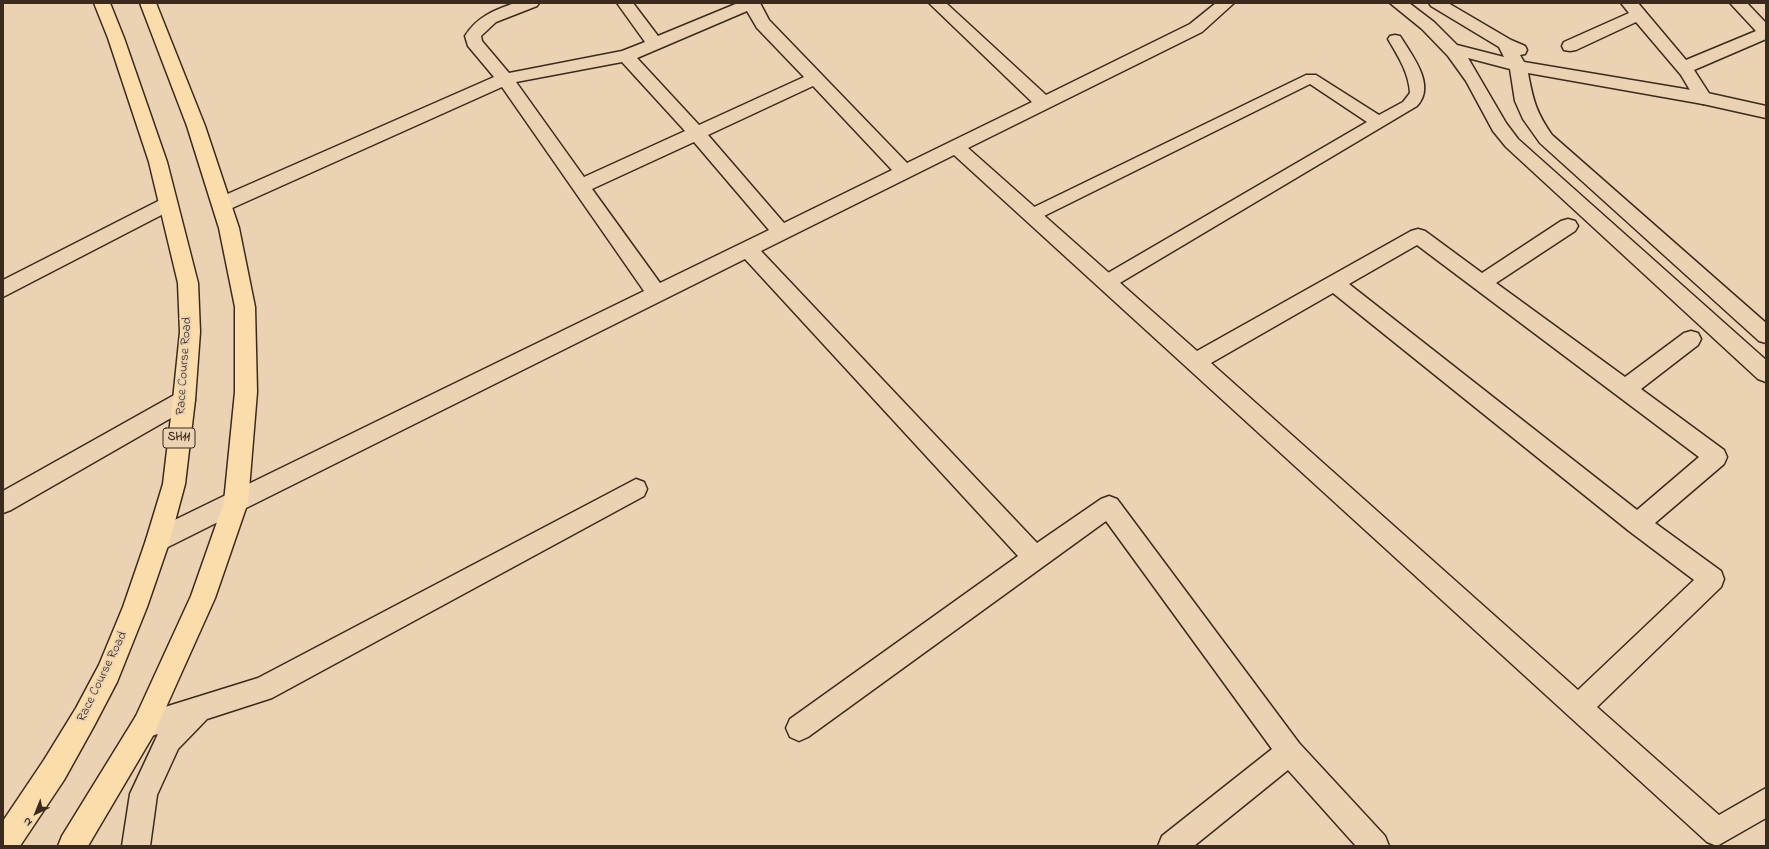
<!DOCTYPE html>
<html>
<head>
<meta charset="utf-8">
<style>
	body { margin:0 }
	#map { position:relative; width:1769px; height:849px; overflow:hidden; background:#ead2b2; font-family:"Indie Flower",sans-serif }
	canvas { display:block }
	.frame { position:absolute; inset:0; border:4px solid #3b2a1e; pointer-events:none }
	.north { position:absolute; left:16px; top:793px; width:40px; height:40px; -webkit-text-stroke:3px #ead2b2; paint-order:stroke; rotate:223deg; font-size:11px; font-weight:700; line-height:16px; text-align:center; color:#3b2a1e }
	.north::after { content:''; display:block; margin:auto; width:14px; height:18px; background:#3b2a1e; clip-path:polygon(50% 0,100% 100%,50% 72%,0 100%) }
</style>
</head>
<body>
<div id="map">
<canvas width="1769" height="849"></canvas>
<div class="frame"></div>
<div class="north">N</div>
</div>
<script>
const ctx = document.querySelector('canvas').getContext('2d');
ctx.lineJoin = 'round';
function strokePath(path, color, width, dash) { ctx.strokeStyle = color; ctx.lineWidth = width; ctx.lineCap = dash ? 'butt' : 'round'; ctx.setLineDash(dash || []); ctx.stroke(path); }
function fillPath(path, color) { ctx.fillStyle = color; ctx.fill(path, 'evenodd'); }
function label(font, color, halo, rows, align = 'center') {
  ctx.font = font + ' "Indie Flower",sans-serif'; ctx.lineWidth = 3.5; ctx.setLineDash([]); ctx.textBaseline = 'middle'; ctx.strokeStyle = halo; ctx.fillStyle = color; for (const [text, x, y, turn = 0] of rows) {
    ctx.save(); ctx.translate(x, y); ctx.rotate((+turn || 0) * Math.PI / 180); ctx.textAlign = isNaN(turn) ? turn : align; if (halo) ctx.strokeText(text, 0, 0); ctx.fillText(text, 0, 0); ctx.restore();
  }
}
const service = new Path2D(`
	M1395,35L1400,36L1402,39C1413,57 1436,86 1417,106L1113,287L1107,289L1101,287L1098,282L1101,277L1367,122L1310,84L1038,219L1032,221L1026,219L1024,215L1026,211L1306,75H1316L1379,115L1403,102L1410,93C1409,73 1398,56 1388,39L1390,36Z`);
const minor = new Path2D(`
	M515,3H539L537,6L496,22L481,36L482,41L509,73L622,51L645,42L617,3H633L658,36L738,3H760L769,20L907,163L1032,102L929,3H946L1046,95L1190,24L1216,3H1234L1202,32L968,148L1197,351L1411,231L1418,229L1425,231L1482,273L1561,221L1568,219L1575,221L1578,226L1575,231L1496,283L1625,377L1684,333L1691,331L1698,333L1701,339L1698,345L1641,389L1724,450L1727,457L1724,464L1655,523L1721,571L1724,579L1721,587L1597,707L1719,815L1766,788V818L1717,846L1707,842L954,155L761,251L1037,543L1101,499L1109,496L1117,499L1299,743L1385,836L1389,846H1356L1288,770L1194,846H1158L1162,836L1272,749L1106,521L808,737L799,741L790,737L786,728L790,719L1018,556L745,259L166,548L158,551L150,548L146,540L150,532L644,291L502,87L230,209L223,211L216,209L214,204L216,199L494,77L468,46L465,36C477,17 494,10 515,3ZM747,11L757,28L804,77L699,125L637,58ZM622,62L685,131L584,177L516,82ZM813,86L892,170L784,223L708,135ZM694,142L769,230L660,283L592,189ZM1417,245L1699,457L1637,510L1349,284ZM1333,293L1629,531L1694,580L1578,690L1211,363Z
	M1621,3H1638L1686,60L1756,31L1730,3H1747L1766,23V39L1694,70L1712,98L1709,102L1703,104L1697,102L1681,75L1636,22L1576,50L1570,51L1564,50L1562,46L1564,42L1629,13Z
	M168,196L175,198L177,203L175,208L3,297V280Z
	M184,391L192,394L195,400L192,406L11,510L3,513V491L176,394Z
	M636,479L644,482L647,489L644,496L272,698L207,719L178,749L157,795L150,846H122L130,794L158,734L145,738L136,734L132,725L136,716L258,678Z`);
const tertiary = new Path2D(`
	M1390,3H1409L1434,22L1457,45L1504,57L1499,47L1431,6L1429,3H1448L1511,40L1525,46L1527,50L1525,54L1520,55L1524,62L1703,92L1766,106V118L1703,104L1528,73C1533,100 1536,112 1552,135L1766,323V343L1759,341L1540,143L1523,119L1515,101L1510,69L1468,58L1506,123L1518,139L1766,360V382L1758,379L1506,147L1493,131L1466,81L1448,56L1422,29Z`);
const primary = new Path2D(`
	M94,3H110L124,38L167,162L198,283L200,332L195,400L185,484L170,540L147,607L117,682L94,726L64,780L20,846H3V821L44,760L76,708L99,665L123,607L146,540L163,484L173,400L180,332L178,283L149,162L108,38Z
	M140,3H156L205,126L239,228L255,307L257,392L248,502L215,598L154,734L88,846H58L62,836L136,716L191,596L224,502L235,392V307L219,228L187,126Z`);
strokePath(service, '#3b2a1e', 3);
strokePath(minor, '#3b2a1e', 3);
strokePath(tertiary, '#3b2a1e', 3);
strokePath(primary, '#3b2a1e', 3);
fillPath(service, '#ead2b2');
fillPath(minor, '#ead2b2');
fillPath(tertiary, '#ead2b2');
fillPath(primary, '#faddab');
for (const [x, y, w] of [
	[179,438,32]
]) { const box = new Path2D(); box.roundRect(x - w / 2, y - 10, w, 20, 3); ctx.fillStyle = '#ead2b2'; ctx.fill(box); strokePath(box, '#3b2a1e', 1); }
label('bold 12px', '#3b2a1e', null, [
	["SH11",179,438]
]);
label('13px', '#3b2a1e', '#ead2b2', [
	["Race Course Road",185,366,-86],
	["Race Course Road",103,677,-64]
]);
</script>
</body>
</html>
